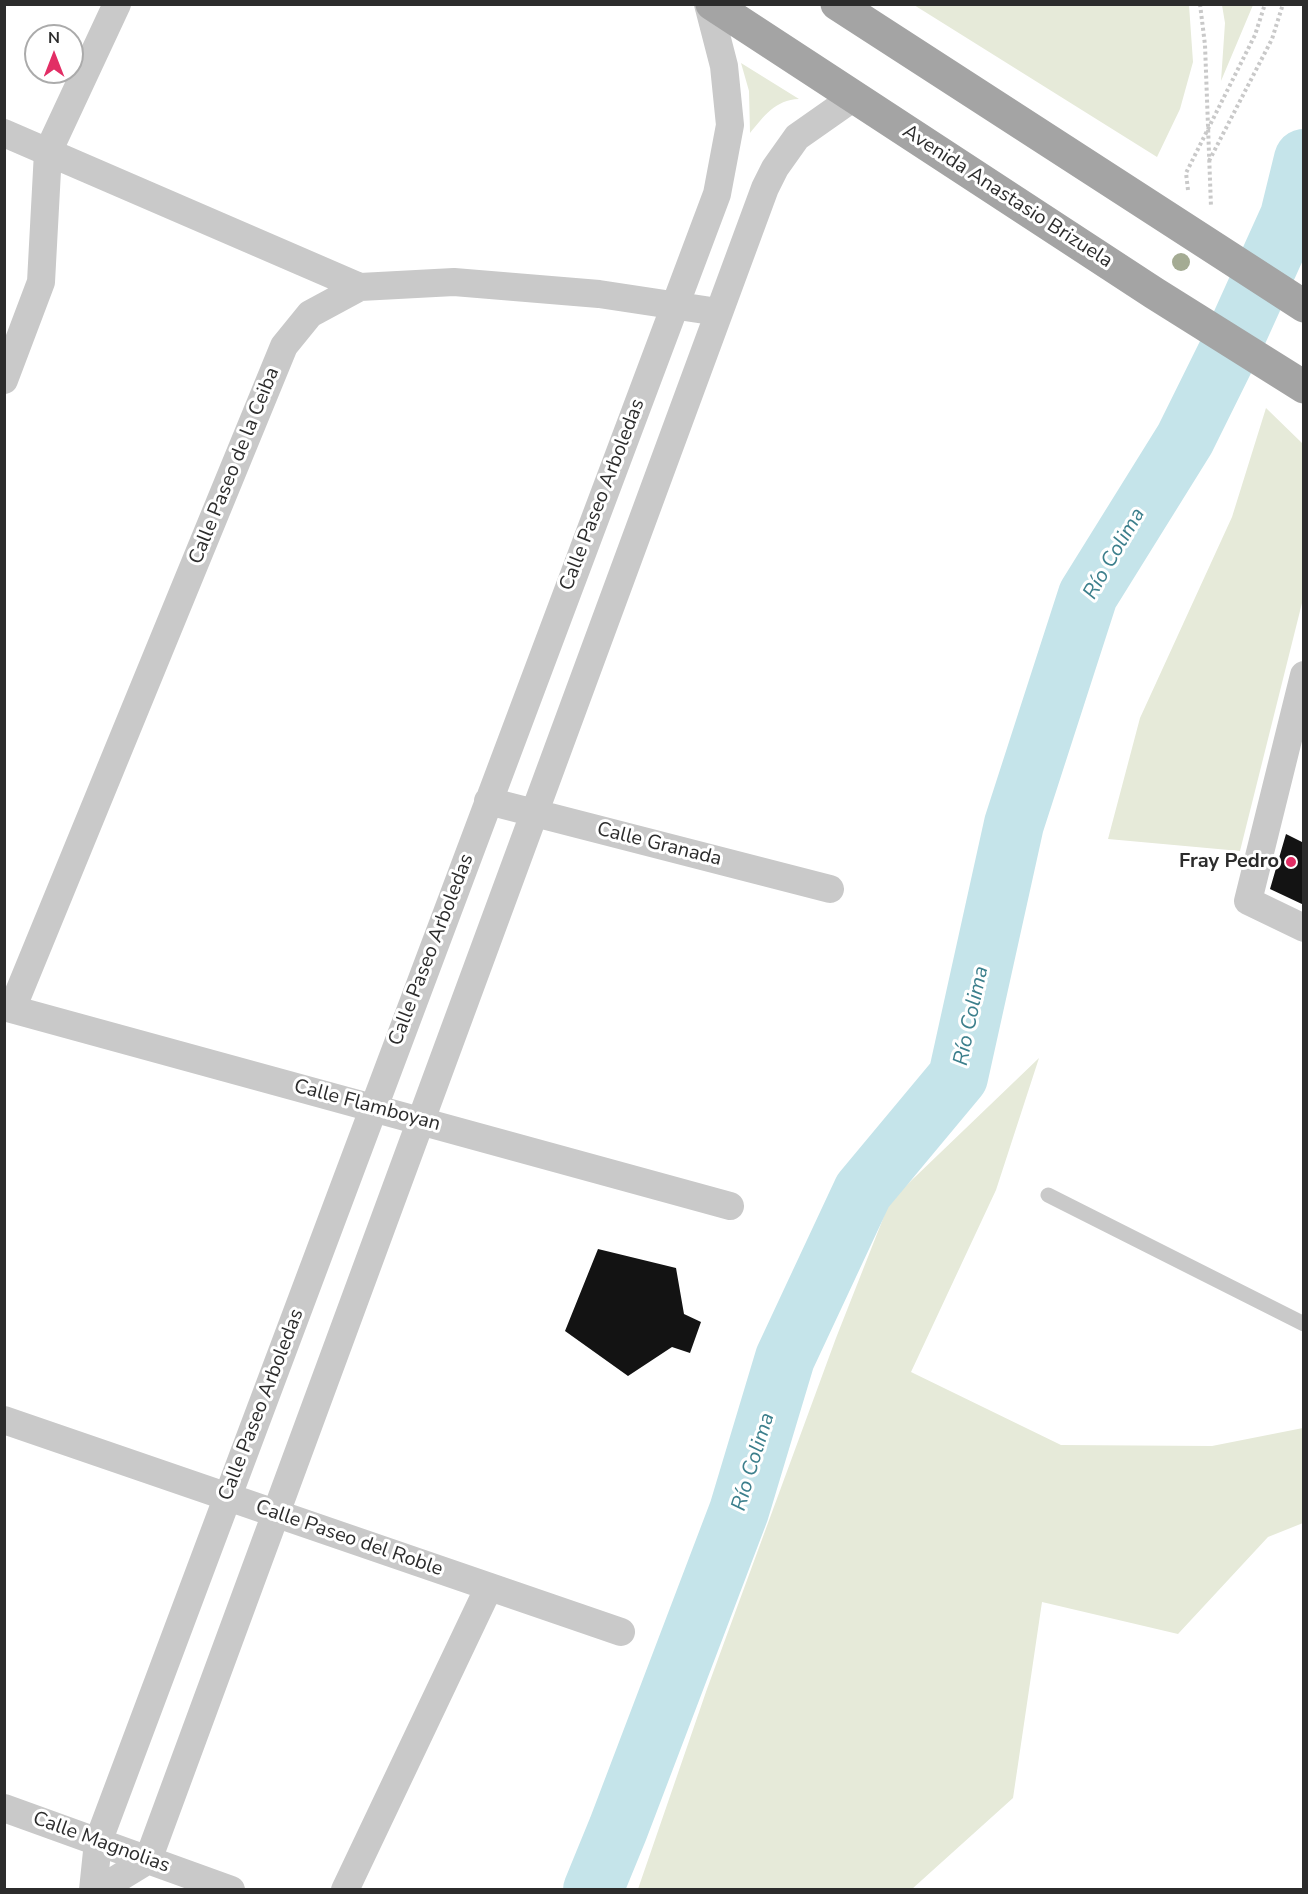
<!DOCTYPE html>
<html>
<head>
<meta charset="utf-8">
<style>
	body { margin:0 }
	#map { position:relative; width:1308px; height:1894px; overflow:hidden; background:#fff; font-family:"Nunito Sans",sans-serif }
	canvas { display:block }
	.frame { position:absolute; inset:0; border:6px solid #2c2c2c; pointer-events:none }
	.north { position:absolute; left:24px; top:24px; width:60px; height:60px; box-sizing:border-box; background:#fff; border:2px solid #ababab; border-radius:50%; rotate:0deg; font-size:16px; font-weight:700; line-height:24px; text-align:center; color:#2c2c2c }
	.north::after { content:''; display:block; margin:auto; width:21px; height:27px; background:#e22e65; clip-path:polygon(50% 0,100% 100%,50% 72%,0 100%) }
</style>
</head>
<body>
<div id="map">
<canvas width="1308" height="1894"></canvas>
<div class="frame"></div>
<div class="north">N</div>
</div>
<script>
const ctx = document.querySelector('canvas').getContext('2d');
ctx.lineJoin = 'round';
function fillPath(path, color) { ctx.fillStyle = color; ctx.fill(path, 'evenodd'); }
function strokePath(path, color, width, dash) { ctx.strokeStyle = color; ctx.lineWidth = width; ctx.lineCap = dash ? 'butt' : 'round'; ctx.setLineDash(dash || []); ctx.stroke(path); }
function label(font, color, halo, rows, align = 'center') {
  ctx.font = font + ' "Nunito Sans",sans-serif'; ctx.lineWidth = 6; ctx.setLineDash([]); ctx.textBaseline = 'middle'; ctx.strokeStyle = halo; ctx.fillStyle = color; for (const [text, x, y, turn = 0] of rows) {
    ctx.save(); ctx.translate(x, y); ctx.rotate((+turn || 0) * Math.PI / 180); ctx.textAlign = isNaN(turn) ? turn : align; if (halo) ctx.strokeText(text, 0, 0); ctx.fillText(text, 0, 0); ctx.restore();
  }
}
fillPath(new Path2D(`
	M914,5H1189L1193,62L1180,109L1157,157Z
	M1222,5H1253L1221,81L1225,23Z
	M741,63L799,99C775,100 764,116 750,133L749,91Z
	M1266,408L1303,444V599L1240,851L1108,839L1140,718L1232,517Z
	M1039,1058L996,1190L911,1372L1061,1445L1212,1446L1303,1428V1523L1268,1537L1178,1634L1042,1602L1013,1798L912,1889H638L707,1689L836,1338L890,1201Z`), '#e6ead9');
strokePath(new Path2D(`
	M593,1890L618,1829L739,1511L785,1358L863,1191L958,1077L1014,824L1088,595L1185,439L1233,342L1290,216L1304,159`), '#c5e4ea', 60);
fillPath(new Path2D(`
	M1286,834L1304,843V905L1270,889Z
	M598,1249L676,1268L684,1314L701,1322L690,1353L672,1347L628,1376L565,1331Z`), '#131313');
strokePath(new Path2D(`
	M1200,4L1205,45L1211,207
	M1209,161L1272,39L1283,4
	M1188,190L1186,173L1255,35L1265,4`), '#c9c9c9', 4, [3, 3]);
strokePath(new Path2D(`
	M1048,1195L1304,1324`), '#c9c9c9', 15);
strokePath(new Path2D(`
	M4,133L360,287
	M4,380L41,282L48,152L117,4
	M1304,675L1248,901L1304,928
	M488,801L830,889
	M4,1007L730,1206
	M12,1009L284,346L310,314L360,287L454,282L599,294L718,312
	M4,1420L621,1632
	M4,1808L231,1890
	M93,1890L98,1842L717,194L730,125L724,66L708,4
	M99,1890L148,1860L765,188L775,168L797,137L854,97
	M345,1890L489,1587`), '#c9c9c9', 28);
strokePath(new Path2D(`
	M712,4L1154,293L1304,387
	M837,4L1304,306`), '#a4a4a4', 33);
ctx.fillStyle = '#a4ab93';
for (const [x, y] of [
	[1181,262]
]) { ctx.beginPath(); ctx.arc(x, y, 9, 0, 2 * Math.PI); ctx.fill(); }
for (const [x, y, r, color] of [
	[1291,862,6,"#e22e65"]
]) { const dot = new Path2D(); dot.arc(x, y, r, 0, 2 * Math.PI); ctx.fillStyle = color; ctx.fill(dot); strokePath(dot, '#fff', 2); }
label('20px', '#2c2c2c', '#fff', [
	["Avenida Anastasio Brizuela",1007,197,33],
	["Calle Paseo de la Ceiba",235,466,-68],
	["Calle Paseo Arboledas",603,495,-69],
	["Calle Granada",659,845,14],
	["Calle Paseo Arboledas",432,950,-69],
	["Calle Flamboyan",367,1106,15],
	["Calle Paseo Arboledas",262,1405,-69],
	["Calle Paseo del Roble",349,1539,19],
	["Calle Magnolias",101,1843,20]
]);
label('bold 20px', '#2c2c2c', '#fff', [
	["Fray Pedro",1279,862]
], 'right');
label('italic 21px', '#3c7f8c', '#fff', [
	["Río Colima",1115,554,-60],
	["Río Colima",972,1016,-78],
	["Río Colima",754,1462,-73]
]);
</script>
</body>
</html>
